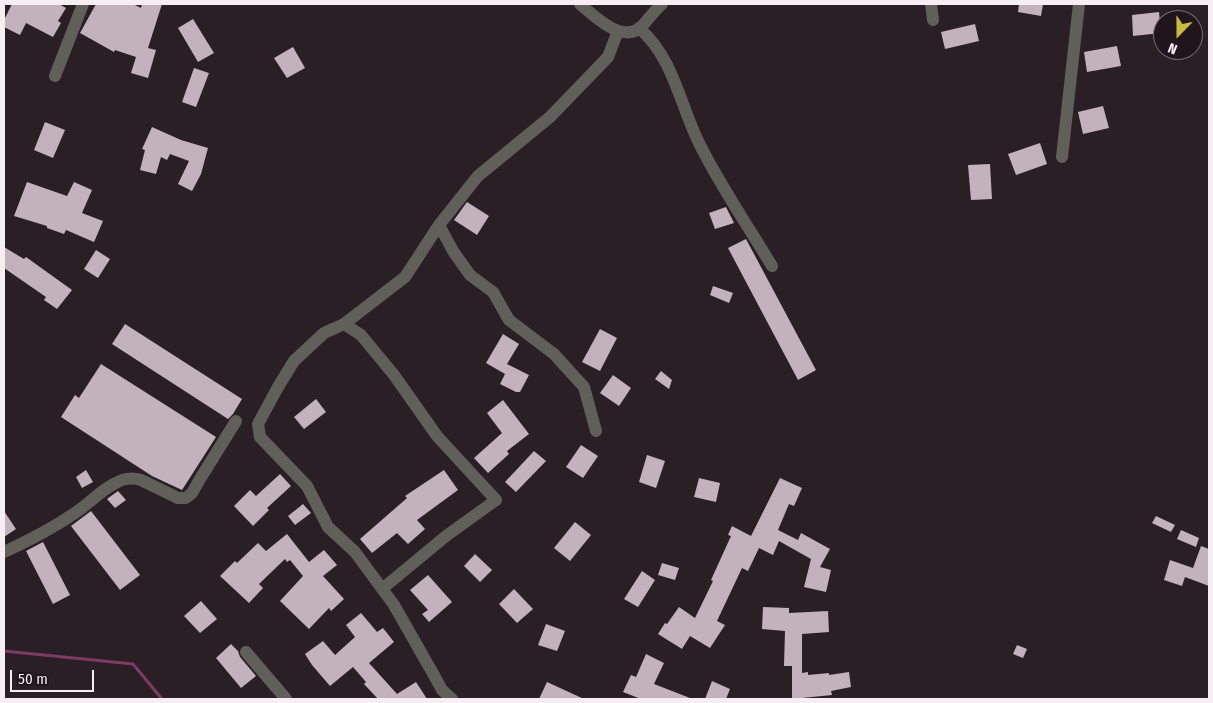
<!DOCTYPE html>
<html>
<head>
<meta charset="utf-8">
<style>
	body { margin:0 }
	#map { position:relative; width:1213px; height:703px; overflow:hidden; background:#2b1f26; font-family:"Fira Sans Condensed",sans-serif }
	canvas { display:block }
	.frame { position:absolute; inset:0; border:5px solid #f7eef3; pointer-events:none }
	.north { position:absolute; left:1153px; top:10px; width:50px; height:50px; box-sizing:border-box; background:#21151d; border:1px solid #776c73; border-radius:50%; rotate:202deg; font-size:14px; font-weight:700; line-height:20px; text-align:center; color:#f7eef3 }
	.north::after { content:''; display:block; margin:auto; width:18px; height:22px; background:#c7bb3c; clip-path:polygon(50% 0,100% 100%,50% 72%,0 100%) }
	.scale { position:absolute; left:10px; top:670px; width:84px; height:22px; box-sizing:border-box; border:2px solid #f7eef3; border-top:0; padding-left:6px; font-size:15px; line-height:18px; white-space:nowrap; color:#f7eef3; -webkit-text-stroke:4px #21151d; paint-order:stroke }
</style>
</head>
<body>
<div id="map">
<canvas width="1213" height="703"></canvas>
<div class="frame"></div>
<div class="north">N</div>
<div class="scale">50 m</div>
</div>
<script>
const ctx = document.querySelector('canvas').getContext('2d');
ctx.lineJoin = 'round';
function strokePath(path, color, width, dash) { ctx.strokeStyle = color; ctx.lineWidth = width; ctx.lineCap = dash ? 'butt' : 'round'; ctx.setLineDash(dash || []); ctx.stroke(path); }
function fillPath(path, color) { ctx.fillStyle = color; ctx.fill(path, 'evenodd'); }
strokePath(new Path2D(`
	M4,651L133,664L162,699`), '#7c3a65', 3);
fillPath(new Path2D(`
	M12,4H59L66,8L58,21L61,23L53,37L26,23L20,35L4,27V20Z
	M96,4H133L141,8L142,4H162L148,48L156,50L148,78L131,73L136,57L115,50L114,52L80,33Z
	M1019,4H1043L1041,16L1018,12Z
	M1159,12L1161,33L1133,36L1132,15Z
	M193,19L214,53L198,62L178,28Z
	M975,24L979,41L945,49L941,32Z
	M1117,46L1121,66L1087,72L1084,52Z
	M293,47L305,68L287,78L274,58Z
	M194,68L209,73L196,107L182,102Z
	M1103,106L1109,128L1083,134L1078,112Z
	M45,122L65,130L53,158L34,150Z
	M152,127L181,140L208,148L201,174L192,191L178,184L189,161L170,154L167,160L161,157L156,174L140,170L145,150L142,149Z
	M1040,143L1047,164L1016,175L1008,154Z
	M990,164L992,199L971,200L968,165Z
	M27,182L67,196L74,182L92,190L82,213L103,221L94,242L66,230L64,234L47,228V226L14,216Z
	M467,202L489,216L477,235L454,220Z
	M726,207L734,223L715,229L709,213Z
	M746,239L816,370L798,380L728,248Z
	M4,247L24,259L26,257L72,290L57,309L44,300L46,297L4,268Z
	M96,250L110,259L98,278L84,269Z
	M713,286L733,293L729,303L710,295Z
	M125,324L242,399L233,414L228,419L112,344Z
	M600,329L617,338L600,371L582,362Z
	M503,334L519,344L507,364L529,375L520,392H516L500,384L505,374L486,363Z
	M101,364L216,437L182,490L152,476L61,417L75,395L79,398Z
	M661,371L672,380L669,389L655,379Z
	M613,375L631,388L619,406L600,393Z
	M316,399L326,412L304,429L294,417Z
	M503,400L529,434L507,451L509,454L488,473L474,458L502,433L487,413Z
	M581,445L598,456L583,478L566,467Z
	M534,451L546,461L516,492L505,482Z
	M647,455L665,461L656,488L639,482Z
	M86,470L93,482L82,488L76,477Z
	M444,470L458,490L417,520L425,529L408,544L397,533L372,553L360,539L407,498L405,496Z
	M280,474L291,486L267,508L269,510L253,526L234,506L250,490L256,496Z
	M699,478L720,483L716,502L694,497Z
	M780,478L802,488L794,506L789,504L778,530L798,540L801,533L830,549L820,567L831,570L826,592L804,587L811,559L779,541L773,555L759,548L748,571L742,568L717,621L725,625L710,648L690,636L682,649L658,634L665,623L667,624L679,607L695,618L713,581L711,580L731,536L728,535L732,526L751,536Z
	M118,491L126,500L115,508L107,499Z
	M303,504L311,513L295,525L288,516Z
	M4,511L16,529L4,537Z
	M91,511L140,575L120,590L71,526Z
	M1156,516L1175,525L1171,532L1152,523Z
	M575,522L591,535L570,561L554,548Z
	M1181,530L1199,538L1196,547L1177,539Z
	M287,534L309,562L324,550L337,565L323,576L344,599L331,611L329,608L309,629L280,601L303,576L290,560L287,562L285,559L259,584L263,588L249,603L220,576L235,561L237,563L258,543L266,551Z
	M43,542L70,595L53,604L26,551Z
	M1201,546L1209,549V586L1185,577L1182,586L1164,580L1170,560L1193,568Z
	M475,554L492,570L480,582L464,566Z
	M662,563L679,568L675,580L658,575Z
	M642,571L655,580L638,607L624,599Z
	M428,575L452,602L429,622L422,614L428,610L410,590Z
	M514,589L533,609L517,623L499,604Z
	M201,601L217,619L200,633L184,616Z
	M763,607L789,608V613L828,611L829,632L802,634V673L808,672V675L829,673V675L849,672L851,687L831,691L832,695L792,699V666H784L785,631L762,629Z
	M361,613L377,632L383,628L394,642L369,663L397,694L416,682L427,699H378L364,684L366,682L353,667L330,686L312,665L305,654L323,641L335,655L355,637L346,625Z
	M546,624L565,631L557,651L538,645Z
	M231,644L238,651L240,657L256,676L241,688L216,658Z
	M1017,645L1027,649L1023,658L1013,654Z
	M646,654L664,663L654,684L690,698V699H641L623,692L631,675L636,677Z
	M712,681L730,689L726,699H705Z
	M547,682L584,699H539Z`), '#c2b2bb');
strokePath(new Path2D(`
	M580,4C594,16 622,44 641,27C648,20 654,11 662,4
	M931,4L933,20
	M639,28C674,58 680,106 700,145C721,187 748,226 772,266
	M55,76L83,4
	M1062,157L1079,4
	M439,225L453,251L470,275L493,292L509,320L554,354L584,387L596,431
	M344,324L361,335L394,375L437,436L496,500L446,536L382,589
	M4,552C28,541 53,528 75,513C91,502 104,487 122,480C129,478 135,478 141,480L178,498H186L192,493L200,479L236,421
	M246,652L286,699
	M452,699L442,690L435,677L394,605L355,552L328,527L307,486L260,437L258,424L278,387L294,361L324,333L344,324L405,277L439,225L478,176L550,117L608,57L618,31`), '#605f59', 12);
</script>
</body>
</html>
